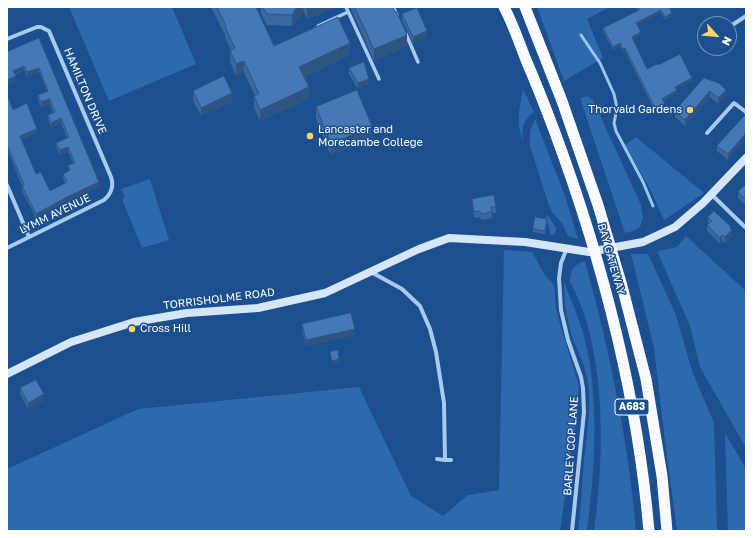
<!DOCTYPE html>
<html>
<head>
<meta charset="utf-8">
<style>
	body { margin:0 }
	#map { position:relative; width:753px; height:538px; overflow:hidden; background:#1b4f8f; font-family:"Golos Text",sans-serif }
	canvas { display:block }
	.frame { position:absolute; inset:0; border:8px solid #fff; pointer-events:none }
	.north { position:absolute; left:697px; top:16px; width:40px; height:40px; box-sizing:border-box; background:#1b4f8f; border:1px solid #7695bc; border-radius:50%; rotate:117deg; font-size:11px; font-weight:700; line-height:16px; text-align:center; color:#fff }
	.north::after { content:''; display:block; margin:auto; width:14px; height:18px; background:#ffd166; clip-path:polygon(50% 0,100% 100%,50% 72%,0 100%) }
</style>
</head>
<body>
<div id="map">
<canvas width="753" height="538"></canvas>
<div class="frame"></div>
<div class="north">N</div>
</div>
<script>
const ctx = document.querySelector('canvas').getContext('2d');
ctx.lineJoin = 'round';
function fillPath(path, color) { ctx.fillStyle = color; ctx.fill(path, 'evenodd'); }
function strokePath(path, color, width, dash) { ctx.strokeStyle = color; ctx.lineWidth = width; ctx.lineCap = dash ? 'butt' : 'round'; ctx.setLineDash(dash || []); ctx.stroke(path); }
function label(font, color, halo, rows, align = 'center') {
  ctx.font = font + ' "Golos Text",sans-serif'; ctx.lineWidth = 3; ctx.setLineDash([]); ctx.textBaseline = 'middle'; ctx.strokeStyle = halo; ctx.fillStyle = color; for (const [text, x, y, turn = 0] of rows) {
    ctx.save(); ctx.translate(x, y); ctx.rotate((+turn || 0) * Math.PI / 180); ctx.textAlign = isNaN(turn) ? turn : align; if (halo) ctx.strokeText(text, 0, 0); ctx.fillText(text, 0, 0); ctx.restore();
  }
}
fillPath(new Path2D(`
	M69,7H172L196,64L109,101Z
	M537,7H610L587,19L603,58L564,81Z
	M523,89L534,112C522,122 522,127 523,142C516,121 519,110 523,89Z
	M587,96L593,100L641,205L643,218L640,227L633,231L625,233L580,98Z
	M535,119L565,196L578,239L568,236L562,223L552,212L548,203L530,146V131Z
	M636,137L704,193L664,220L650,189L625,145Z
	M150,179L169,240L142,248L122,199L125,197L121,189Z
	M548,215L556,228L555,233L551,236L546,217Z
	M686,236L746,291V448L700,367L690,326L657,251L677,247Z
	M504,250L532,252L544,274L554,285L556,308L560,324L579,386L575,429L560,531H437V530L436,531H7V469L138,409L359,387L411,496L443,516L468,495L499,490Z
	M631,254H648L676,315L692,371L714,423L717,531H677L664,433L654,348Z
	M582,262H585C610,351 628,440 636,531H594C603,467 605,390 588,327C584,311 577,296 570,281C570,271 573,266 582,262Z
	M564,282C571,300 579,318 584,336C600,397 595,469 587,531H578C581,508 582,485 584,461C587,433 593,401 586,373C583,360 576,349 572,336C566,318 564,300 564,282Z
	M725,433L746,469V531H728Z`), '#2e69ad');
strokePath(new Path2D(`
	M581,35L600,63L614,94L617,108L614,123L616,131L643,182L653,206`), '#9cc4f0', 3);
strokePath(new Path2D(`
	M346,7L379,79
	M393,7L397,15
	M318,26L348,12
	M406,34L418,62`), '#a9c9ee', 3.5);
strokePath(new Path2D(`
	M729,27L746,16
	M7,39L37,27H41L49,31L111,177C114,186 111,194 104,200L7,248
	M707,133L734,103L746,112
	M7,185L29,237
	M711,194L746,228
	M567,248L561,263L559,278L561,310L568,340L581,377L583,388L584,412L572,531
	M371,272L402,289L420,306L430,329L436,352L444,403L445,460L437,459
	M445,460H451`), '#a9c9ee', 4);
strokePath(new Path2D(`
	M7,374L71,342L134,322L187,313L258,308L325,293L419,249L449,238L525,242L589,252L643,242L675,227L703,203L746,158`), '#d6e6fa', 8);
strokePath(new Path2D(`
	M504,7C513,24 519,42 526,60C536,83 545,106 554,130C602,259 637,393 649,531
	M525,7L562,101L598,205L622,286L646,379L662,476L667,531`), '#f8faff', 11);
fillPath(new Path2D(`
	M211,7H256L274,46L350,55L304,77L309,99L260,121L254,108V96H255L244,72L236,76L230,62V50H231L225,38V35Z
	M261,7H334V8L307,19L303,10L292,26L267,25L261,14Z
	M350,7H393L407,45L405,47L374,61Z
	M636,7H675L671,9L672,16L665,20L661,13L637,25L641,35L633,39L647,69L658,65L692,81L676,89L677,93L663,101L665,107L655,111L625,51L623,52L620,46L613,50L603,31V28L638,11Z
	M402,14L427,37L413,43L402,20Z
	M39,38L99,186L69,201L36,218L22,191V186L7,149V94L13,110L37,133L22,140L36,174L50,191L65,183L63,179V174L69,171L68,165L73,163L68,152L60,155L56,147V143L67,138L61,123L51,127L48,120V115L53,113L50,104L41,107L38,100V95L47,91L39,72L27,77L24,70L15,75L16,81L7,85Z
	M349,68L369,84L358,89L349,74Z
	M704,78L726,95L718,104L710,97L685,126L675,117V111Z
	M193,91L232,102L201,116L193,100Z
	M316,107L372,137L331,155L316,119Z
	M746,114L728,160L717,151V146Z
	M746,184V205L738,198V192Z
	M472,199L496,207V213H492V218L481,220L480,217L474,218L472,204Z
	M708,217L731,229L732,236L725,243L722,241L720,244L707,231V225L709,224L708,223Z
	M547,222L545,234L533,232V229Z
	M302,324L355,335L306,346L302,330Z
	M20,388L44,400L28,409L20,394Z`), '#3a679d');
fillPath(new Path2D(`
	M297,7H303V10L292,26V15Z
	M307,7H334V8L307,19Z
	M669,7H675L669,10Z
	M661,10V13L636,26V23Z
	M672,13V16L665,20V17Z
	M427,31V37L413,43V37Z
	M641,32V35L632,40V37Z
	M407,34V45L405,47L374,61V49Z
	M350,43V55L299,79V67Z
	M620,43V46L613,50V47Z
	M625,48V51L623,52V49Z
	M244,61V72L236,76V64Z
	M24,66V70L13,75V71Z
	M39,68V72L27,77V72Z
	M16,76V81L7,85V80Z
	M692,78V81L675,90V87Z
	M369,79V84L358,89V83Z
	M309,87V99L260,121V110Z
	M677,90V93L662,101V99Z
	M726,90V95L718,104V98Z
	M710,91V97L685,126V120Z
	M232,93V102L201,116V108Z
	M50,99V104L41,107V102Z
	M665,104V107L655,111V108Z
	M61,118V123L51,127V123Z
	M372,126V137L331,155V144Z
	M37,129V133L20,141V136Z
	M746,133V138L728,160V154Z
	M68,147V152L60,155V150Z
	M99,182V186L69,201L36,218V214L69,196Z
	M9,226V231L7,232V227Z
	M731,227V232L732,230V236L725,243V237Z
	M722,235V241L720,244V238Z
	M355,329V335L306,346V340Z
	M339,359V362L332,364V361Z
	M44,394V400L28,409V403Z`), '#305480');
const building = new Path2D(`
	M217,7H256L274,46L338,17L350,43L299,67L309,87L260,110L254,96L259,94L244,61L236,64L230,50L235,48L225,27L226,26Z
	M263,7H297L292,15L267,14Z
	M355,7H393L395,12L396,11L407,34L405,36L374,49Z
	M638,7H669L672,13L665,17L661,10L636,23L641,32L632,37L647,69L657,64L658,65L680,54L692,78L675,87L677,90L662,99L665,104L655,108L625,48L623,49L620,43L613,47L603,28L639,10Z
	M417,8L427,31L413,37L402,14Z
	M39,38L99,182L69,196L36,214L22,186L24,185L7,145V94L13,110L27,103L37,129L20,136L36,174L41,172L50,191L67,182L63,174L70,170L68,165L75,163L68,147L60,150L56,143L69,137L61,118L51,123L48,115L55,112L50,99L41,102L38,95L48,91L39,68L27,72L24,66L13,71L16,76L7,80V52Z
	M364,62L369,79L358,83L349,68Z
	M224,76L232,93L201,108L193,91Z
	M704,78L719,83L726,90L718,98L710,91L685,120L675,111Z
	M357,90L372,126L331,144L316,107Z
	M746,114V133L728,154L717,146Z
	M746,184V200L738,192Z
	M494,195L496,207H491L492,212L481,214L480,211L474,212L472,199Z
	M714,211L731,227L730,228L732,230L725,237L722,235L720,238L707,225L712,221L708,217Z
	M535,217L547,219L545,231L533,229Z
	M7,222L9,226L7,227Z
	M351,313L355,329L306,340L302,324Z
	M338,350L339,359L332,361L330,352Z
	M36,380L44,394L28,403L20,388Z`);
fillPath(building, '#4478b7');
strokePath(building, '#305480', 1);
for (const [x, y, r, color] of [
	[690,110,4,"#ffd166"],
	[310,136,4,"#ffd166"],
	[132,329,4,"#ffd166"]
]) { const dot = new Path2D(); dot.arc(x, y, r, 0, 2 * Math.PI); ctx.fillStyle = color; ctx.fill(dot); strokePath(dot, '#1b4f8f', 1.5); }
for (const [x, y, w] of [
	[632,407,34]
]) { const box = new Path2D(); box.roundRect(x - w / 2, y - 8, w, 16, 3); ctx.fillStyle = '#1b4f8f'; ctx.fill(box); strokePath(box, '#fff', 1); }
label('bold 10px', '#fff', null, [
	["A683",632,407]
]);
label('11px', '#fff', '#1b4f8f', [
	["HAMILTON DRIVE",85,91,67],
	["LYMM AVENUE",55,214,-26],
	["BAY GATEWAY",611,259,74],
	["TORRISHOLME ROAD",219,299,-7],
	["BARLEY COP LANE",571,446,-86]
]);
label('11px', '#fff', '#1b4f8f', [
	["Thorvald Gardens",682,110,"right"],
	["Lancaster and",318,130],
	["Morecambe College",318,143],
	["Cross Hill",140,329]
], 'left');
</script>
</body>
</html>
